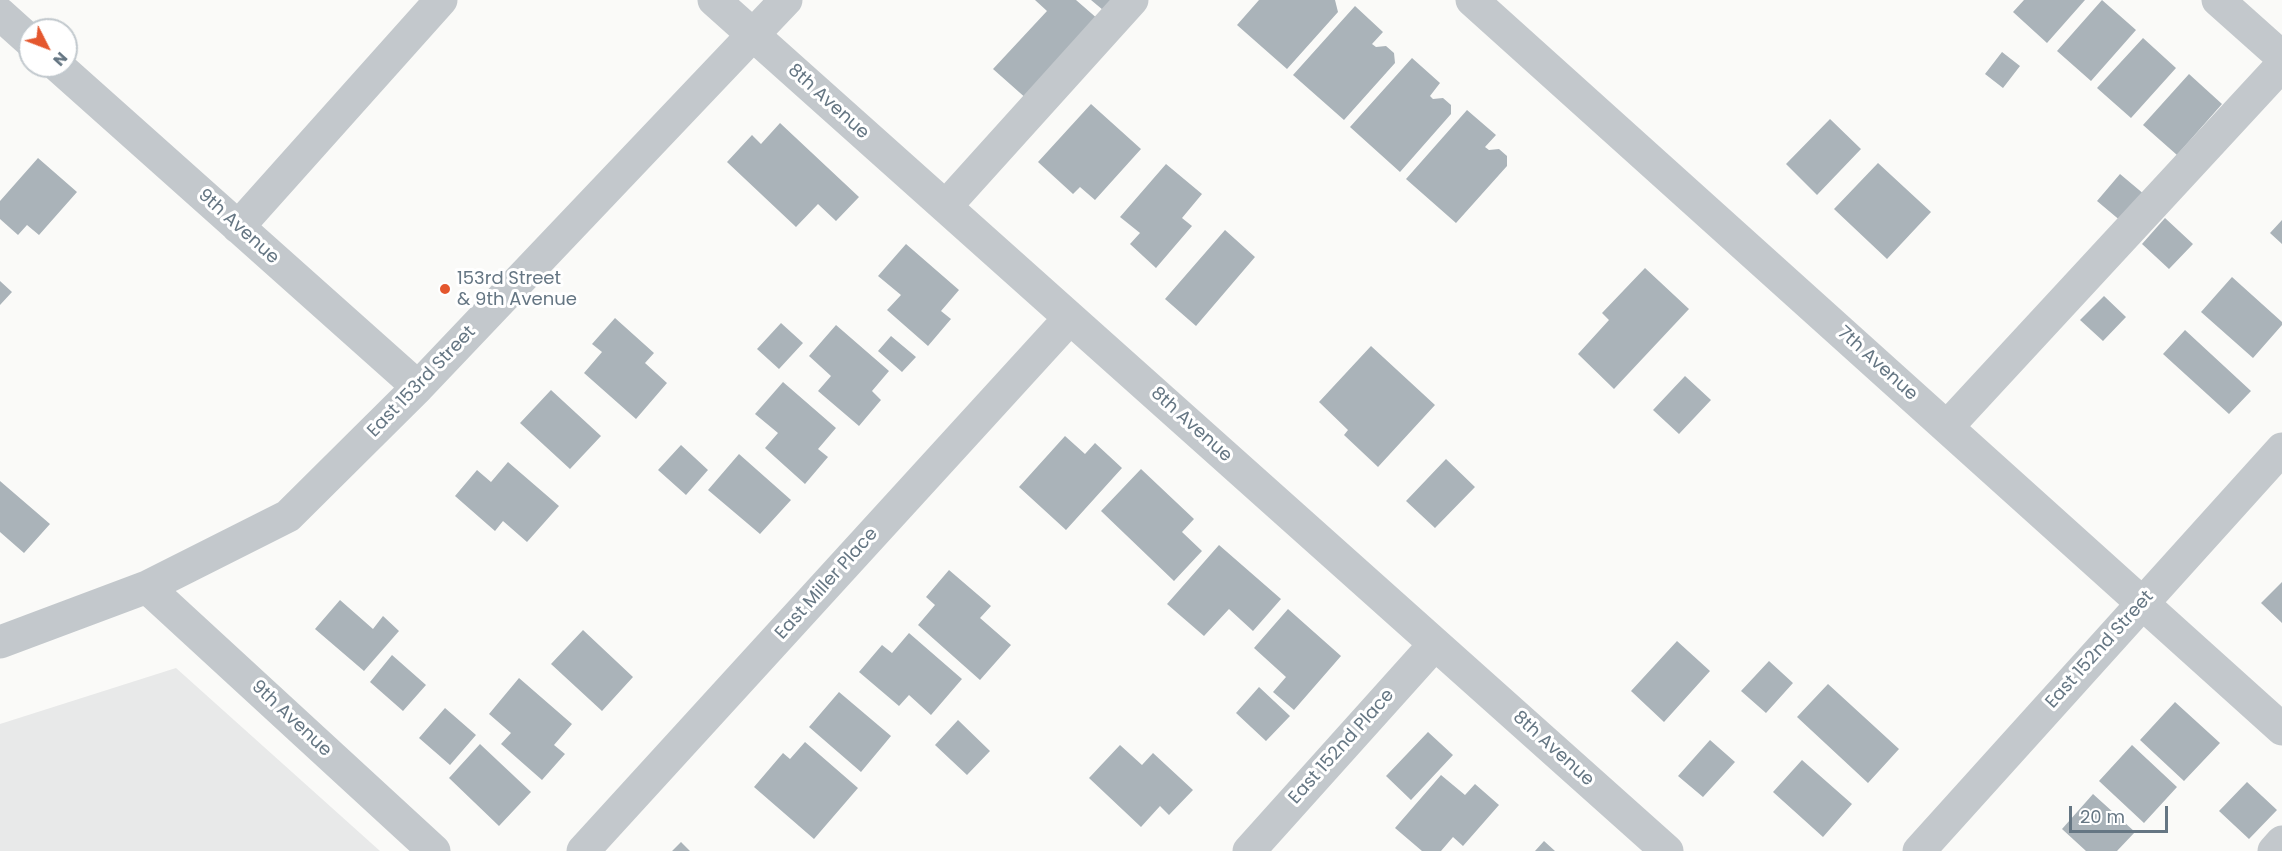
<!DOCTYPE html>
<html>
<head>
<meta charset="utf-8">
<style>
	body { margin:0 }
	#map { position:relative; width:2282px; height:851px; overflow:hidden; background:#fafaf8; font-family:Poppins,sans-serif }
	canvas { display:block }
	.north { position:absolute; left:18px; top:18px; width:60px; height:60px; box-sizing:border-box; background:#fff; border:2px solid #c1c8cd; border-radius:50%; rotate:132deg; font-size:16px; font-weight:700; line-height:24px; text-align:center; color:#657683 }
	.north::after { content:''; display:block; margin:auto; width:21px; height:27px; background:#e4572e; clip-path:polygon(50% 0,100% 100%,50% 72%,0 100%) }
	.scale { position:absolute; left:2069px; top:806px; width:99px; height:27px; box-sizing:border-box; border:3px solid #657683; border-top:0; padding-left:8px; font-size:18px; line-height:21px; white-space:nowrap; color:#657683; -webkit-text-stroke:4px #fff; paint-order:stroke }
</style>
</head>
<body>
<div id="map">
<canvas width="2282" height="851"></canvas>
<div class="north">N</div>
<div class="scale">20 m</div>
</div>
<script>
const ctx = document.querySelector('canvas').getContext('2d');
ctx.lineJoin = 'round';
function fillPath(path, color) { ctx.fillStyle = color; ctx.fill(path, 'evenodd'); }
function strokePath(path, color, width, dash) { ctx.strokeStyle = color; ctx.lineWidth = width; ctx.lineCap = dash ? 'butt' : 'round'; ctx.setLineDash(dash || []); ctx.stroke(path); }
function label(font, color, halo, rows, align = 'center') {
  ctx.font = font + ' Poppins,sans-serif'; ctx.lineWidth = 6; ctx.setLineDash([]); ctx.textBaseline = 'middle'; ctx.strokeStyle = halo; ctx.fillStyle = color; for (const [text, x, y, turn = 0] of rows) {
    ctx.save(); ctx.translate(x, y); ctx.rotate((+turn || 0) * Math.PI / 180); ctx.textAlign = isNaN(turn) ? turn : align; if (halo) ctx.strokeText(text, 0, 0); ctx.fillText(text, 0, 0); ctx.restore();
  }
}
fillPath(new Path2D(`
	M176,668L380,851H0V724Z`), '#e8e9e9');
fillPath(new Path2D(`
	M1035,0H1076L1099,20L1028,100L993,69L1047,11Z
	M1091,0H1122L1109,15Z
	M1259,0H1335L1338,12L1287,69L1237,25Z
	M2024,0H2085L2047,43L2013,12Z
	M2102,0L2136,30L2091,81L2057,51Z
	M1355,6L1383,32L1372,44L1376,47L1386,46L1394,53L1395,63L1344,120L1293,75Z
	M2143,38L2176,68L2131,118L2097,88Z
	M2002,52L2020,66L2003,88L1985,74Z
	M1412,58L1440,83L1430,96L1433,99L1443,98L1451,105V114L1400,172L1350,127Z
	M2189,74L2222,104L2177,155L2143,125Z
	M1091,104L1141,149L1095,200L1080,187L1073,194L1038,162Z
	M1467,110L1496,135L1485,147L1489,150L1499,149L1507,156V166L1456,223L1406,179Z
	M1830,119L1861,149L1817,195L1786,164Z
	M780,123L859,197L836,221L818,204L796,227L727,162L752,135L761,144Z
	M38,158L77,192L39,235L27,225L18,235L0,219V201Z
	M1878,163L1931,212L1887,259L1834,209Z
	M1166,164L1202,194L1182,218L1192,226L1156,268L1130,244L1140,233L1120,217Z
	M2120,174L2145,195L2122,222L2097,201Z
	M2165,218L2193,244L2169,269L2142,244Z
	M2282,220V244L2270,233Z
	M1225,230L1255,257L1196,326L1165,299Z
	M906,244L959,290L941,311L951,319L928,346L887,310L901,295L878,276Z
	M1645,268L1689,309L1614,389L1578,354L1609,320L1602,313Z
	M2232,277L2282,322V325L2253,358L2201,312Z
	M0,281L12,292L0,305Z
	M2104,296L2126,317L2103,341L2080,320Z
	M615,318L654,353L645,363L667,383L636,419L584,373L602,352L592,344Z
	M781,323L803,343L779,369L757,349Z
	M836,325L889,371L872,391L881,400L859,426L818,391L831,376L809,356Z
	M2185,330L2251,391L2229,414L2163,354Z
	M891,336L916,357L902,372L878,351Z
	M1371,346L1435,405L1378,467L1344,435L1348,430L1319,402Z
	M1685,376L1711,400L1679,434L1653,410Z
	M783,382L836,428L818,449L828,457L805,484L765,448L778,433L755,414Z
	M551,390L601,436L570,469L520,423Z
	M1065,436L1085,454L1095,443L1122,468L1066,530L1019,487Z
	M681,445L708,470L686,495L658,470Z
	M739,454L791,500L760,534L708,490Z
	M1446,459L1475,487L1435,528L1406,501Z
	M508,462L559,506L527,542L503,521L495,531L455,496L477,470L491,482Z
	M1141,469L1194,519L1182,532L1202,551L1174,581L1101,511Z
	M0,481L50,524L24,553L0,532Z
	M1219,545L1281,599L1253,631L1229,609L1204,636L1167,604Z
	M949,570L991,606L980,618L1011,645L980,680L918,625L935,605L926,597Z
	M2282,582V623L2261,603Z
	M340,600L373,629L383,616L399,631L364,671L315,629Z
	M1288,609L1341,656L1294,710L1273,692L1286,677L1254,648Z
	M583,630L633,677L602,711L551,664Z
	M909,633L962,679L931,715L909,695L899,706L859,672L882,645L892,653Z
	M1677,641L1710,671L1664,722L1631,691Z
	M392,655L426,685L403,711L370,682Z
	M1769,661L1793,683L1766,713L1741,691Z
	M519,678L572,724L554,745L565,754L542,780L501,744L511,733L489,714Z
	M1828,684L1899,749L1868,783L1797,717Z
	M1259,687L1290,716L1266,741L1236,713Z
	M839,692L891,736L861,772L809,727Z
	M2175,702L2220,743L2184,781L2140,740Z
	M445,708L476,735L450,765L419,738Z
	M958,720L990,751L967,775L935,745Z
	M1428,732L1453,755L1411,800L1386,776Z
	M1710,740L1735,762L1703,797L1678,776Z
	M805,742L858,788L814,839L754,787L783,753L790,759Z
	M480,744L531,792L499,826L449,778Z
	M1120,745L1142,765L1153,753L1193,790L1169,815L1160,806L1141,827L1089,778Z
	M2132,745L2177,787L2144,823L2099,781Z
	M1802,760L1852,804L1823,837L1773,792Z
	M1441,775L1465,795L1475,784L1499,805L1463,846L1453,837L1441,851H1422L1395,828Z
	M2247,782L2277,810L2249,839L2219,811Z
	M2093,794L2135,832L2117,851H2086L2062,829Z
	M1544,841L1555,851H1535Z
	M681,842L690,851H672Z`), '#aab3b9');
strokePath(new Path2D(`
	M714,0L1667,851
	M1472,0L2282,729
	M2218,0L2282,57
	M0,14L30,41
	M58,66L418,387
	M946,206L1132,0
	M238,227L441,0
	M1947,427L2282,65
	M147,587L434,851
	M0,642L147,587L288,516L418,387L786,0
	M583,851L1070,318
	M1249,851L1435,644
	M1919,851L2282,449
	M2274,851L2282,842`), '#c3c8cc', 33);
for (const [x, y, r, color] of [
	[445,289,6,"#e4572e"]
]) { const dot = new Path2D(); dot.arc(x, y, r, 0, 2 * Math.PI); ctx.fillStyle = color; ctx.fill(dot); strokePath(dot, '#fff', 2); }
label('18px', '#657683', '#fff', [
	["8th Avenue",828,102,42],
	["9th Avenue",238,227,42],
	["7th Avenue",1877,364,42],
	["East 153rd Street",422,382,-46],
	["8th Avenue",1191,425,42],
	["East Miller Place",827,584,-48],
	["East 152nd Street",2100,650,-48],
	["9th Avenue",291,719,43],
	["East 152nd Place",1342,747,-48],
	["8th Avenue",1553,749,42]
]);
label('18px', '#657683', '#fff', [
	["153rd Street",457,279],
	["& 9th Avenue",457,300]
], 'left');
</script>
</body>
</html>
